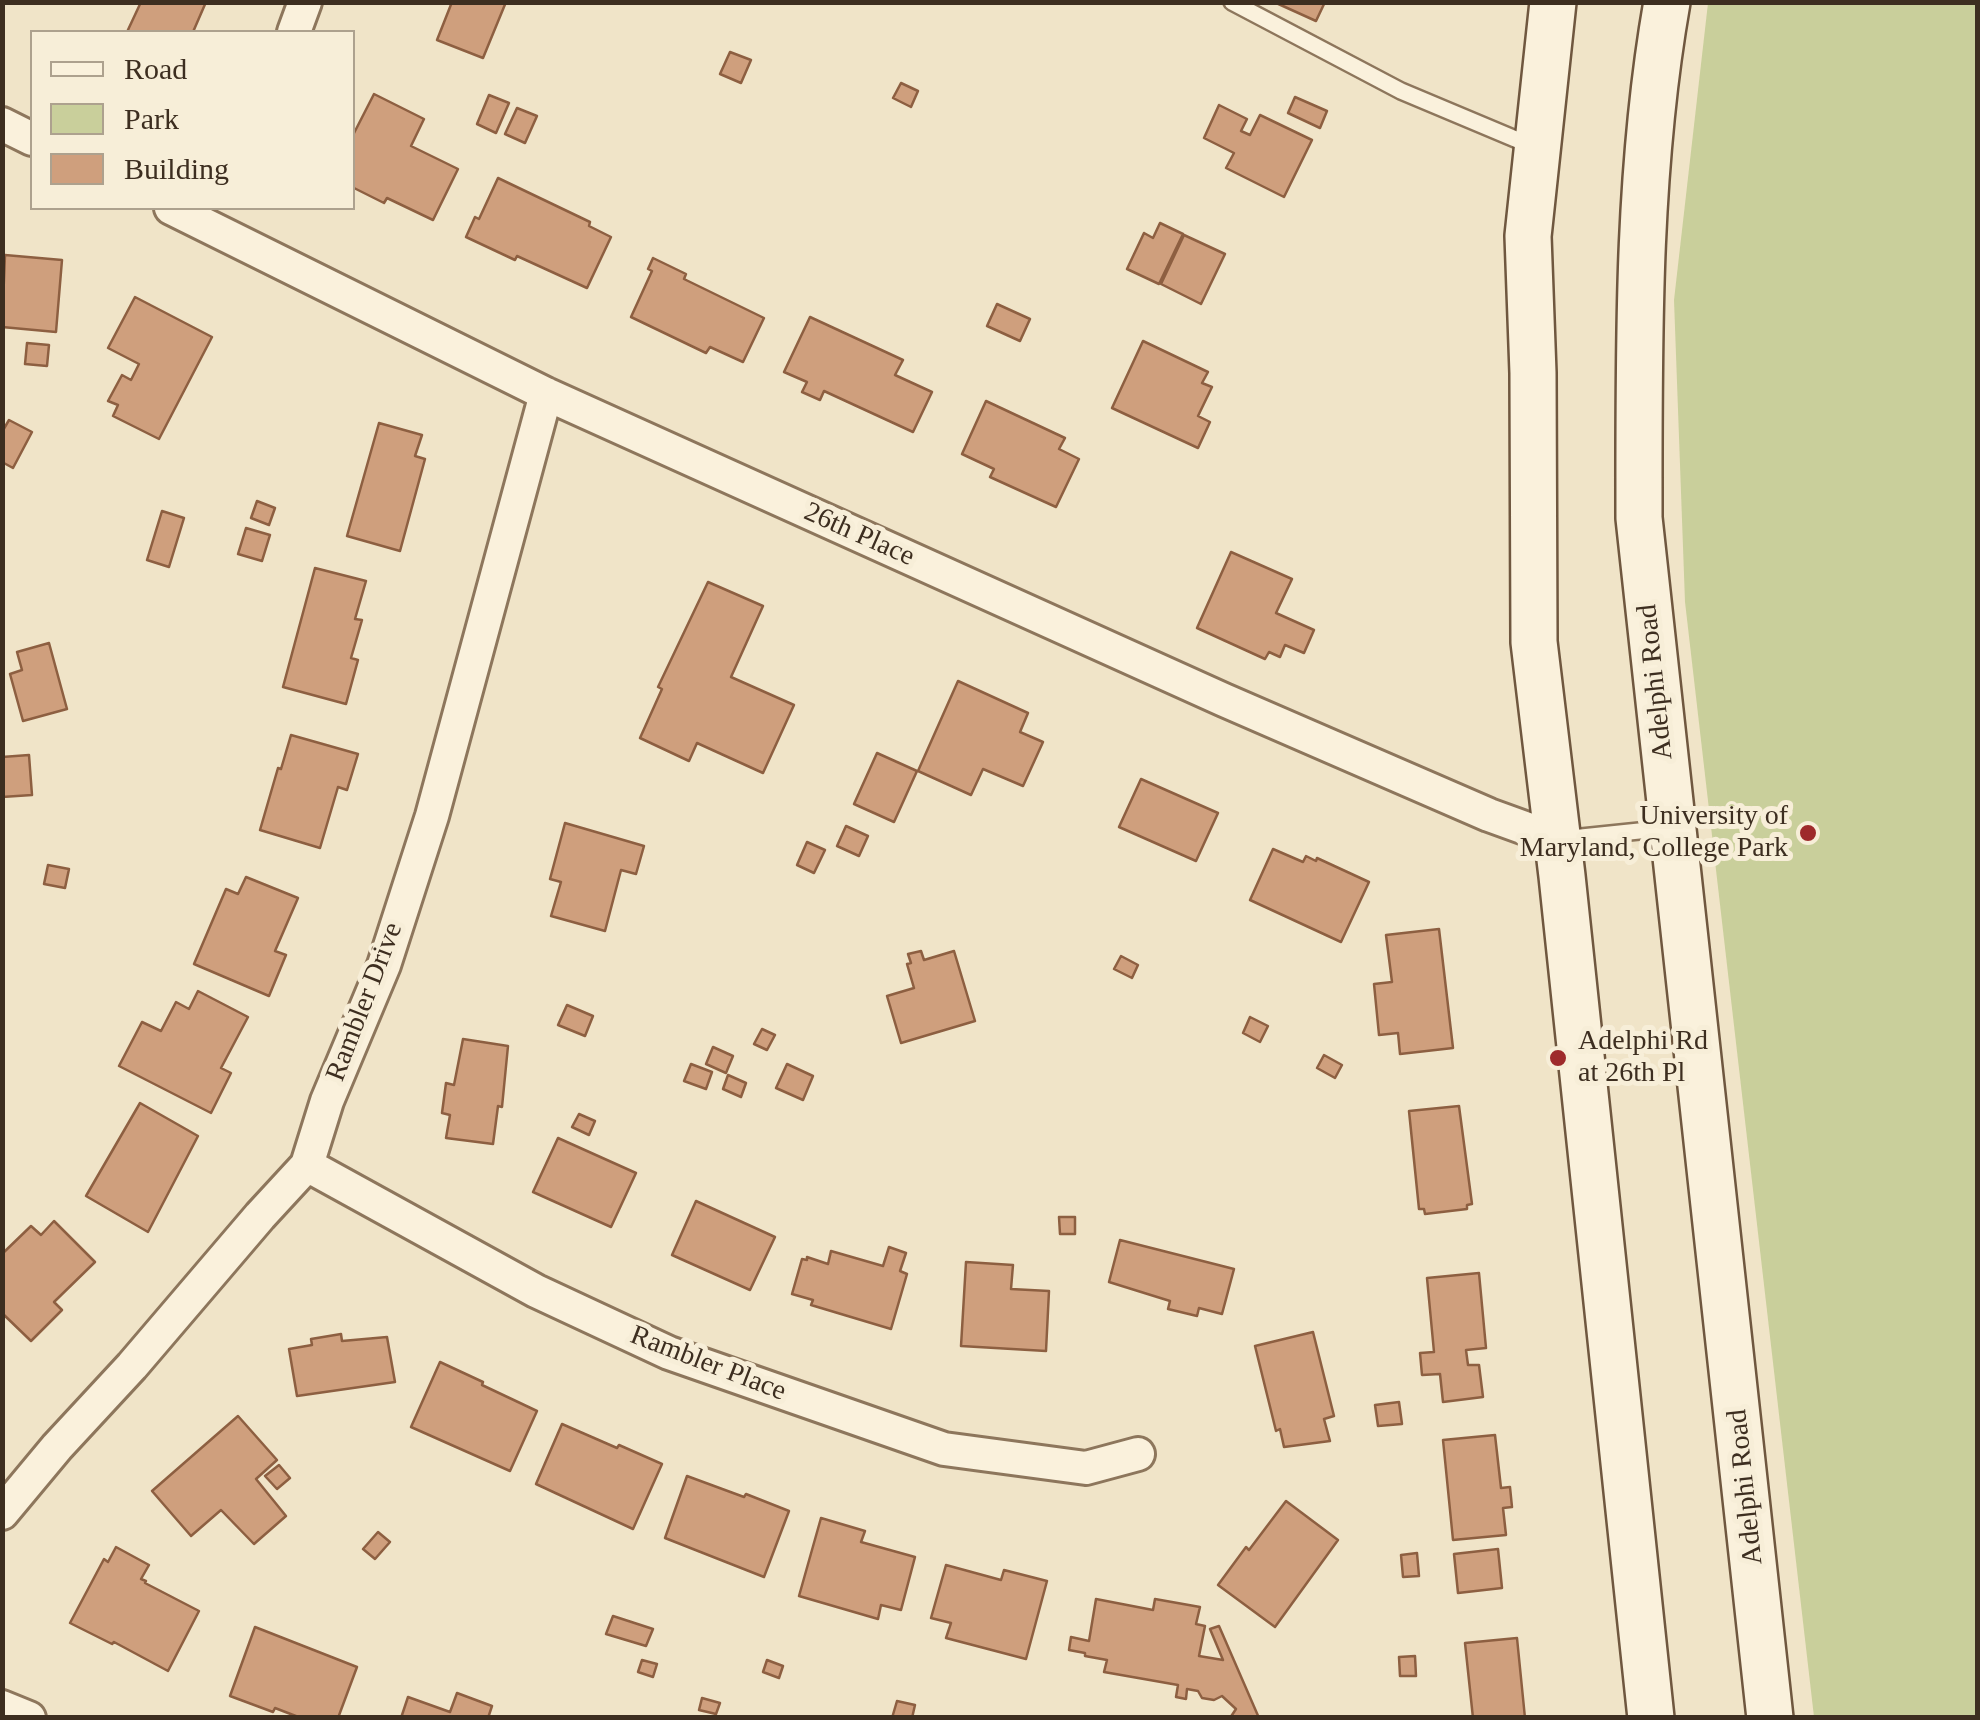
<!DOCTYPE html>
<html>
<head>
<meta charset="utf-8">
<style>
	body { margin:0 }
	#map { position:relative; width:1980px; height:1720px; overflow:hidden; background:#f0e4c8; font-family:Georgia,serif }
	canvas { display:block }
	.frame { position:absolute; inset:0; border:5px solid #3d2e20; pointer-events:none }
	.legend { position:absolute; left:30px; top:30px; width:325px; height:180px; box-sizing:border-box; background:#f7eed8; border:2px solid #ada18e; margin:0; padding:12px 18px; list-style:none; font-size:30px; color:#3d2e20 }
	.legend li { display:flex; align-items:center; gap:20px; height:50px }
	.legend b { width:50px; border:2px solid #ada18e }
</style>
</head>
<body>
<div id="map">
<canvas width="1980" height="1720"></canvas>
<div class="frame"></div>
<ul class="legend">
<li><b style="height:12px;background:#faf1dc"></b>Road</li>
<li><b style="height:28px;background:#c9cf9b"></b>Park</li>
<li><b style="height:28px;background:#cf9f7d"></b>Building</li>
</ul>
</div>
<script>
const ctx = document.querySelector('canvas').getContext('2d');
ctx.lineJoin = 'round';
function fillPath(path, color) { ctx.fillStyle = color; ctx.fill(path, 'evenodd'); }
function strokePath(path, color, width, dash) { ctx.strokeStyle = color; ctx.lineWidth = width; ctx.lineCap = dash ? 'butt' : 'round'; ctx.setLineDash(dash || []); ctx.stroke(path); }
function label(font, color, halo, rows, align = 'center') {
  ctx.font = font + ' Georgia,serif'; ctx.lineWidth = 10; ctx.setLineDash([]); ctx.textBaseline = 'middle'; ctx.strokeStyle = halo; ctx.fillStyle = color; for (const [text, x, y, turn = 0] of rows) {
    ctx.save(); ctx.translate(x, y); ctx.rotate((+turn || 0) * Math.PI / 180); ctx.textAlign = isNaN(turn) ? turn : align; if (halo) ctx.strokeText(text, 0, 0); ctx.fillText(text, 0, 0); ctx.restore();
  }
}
fillPath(new Path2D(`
	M1708,3H1977V1717H1814L1685,602L1674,300Z`), '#c9cf9b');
const building = new Path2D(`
	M141,2H206L193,32H127Z
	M452,2H506L483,58L437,40Z
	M1274,2H1325L1316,21Z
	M730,52L751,60L741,83L720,74Z
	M901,83L918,91L911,107L893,98Z
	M374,94L424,119L411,146L458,169L433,220L387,198L384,203L352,187V137Z
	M489,95L509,103L496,133L477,124Z
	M1295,97L1327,111L1320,128L1288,113Z
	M1219,105L1247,119L1241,131L1250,135L1260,115L1312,140L1284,197L1226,168L1234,153L1204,138Z
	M517,108L537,116L525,143L505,134Z
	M498,178L590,222L589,226L611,237L587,288L517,256L515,260L466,237L475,217L479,219Z
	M1160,223L1183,234L1159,284L1127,269L1144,233L1153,238Z
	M1184,235L1225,254L1201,304L1161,284Z
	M5,255L62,260L56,332L2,327Z
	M653,258L686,274L684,279L764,318L743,362L710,347L706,353L631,317L652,271L648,269Z
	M135,297L212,337L159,439L113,416L118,405L108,401L122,375L131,380L139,364L108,348Z
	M997,304L1030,319L1020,341L987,326Z
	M810,317L903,360L895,375L932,392L913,432L824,391L820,400L802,392L807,382L784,372Z
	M1143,341L1208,372L1202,383L1212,387L1198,416L1210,422L1198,448L1112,408Z
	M27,343L49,345L47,366L25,364Z
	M986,401L1065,438L1059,449L1079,459L1056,507L990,477L994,469L962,454Z
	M9,420L32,432L13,468L2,462V432Z
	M379,423L422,435L415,456L425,459L400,551L347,536Z
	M257,501L275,508L269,525L251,518Z
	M162,511L184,518L169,567L147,560Z
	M246,528L270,535L262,561L238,554Z
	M1231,552L1292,579L1276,613L1314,630L1304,653L1285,645L1280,657L1269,652L1265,659L1197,628Z
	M315,568L366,581L355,619L362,620L351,658L358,660L346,704L283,687Z
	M708,582L763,606L731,677L794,705L763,773L697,743L689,761L640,738L662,689L658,687Z
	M49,643L67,709L23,721L10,674L22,670L17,652Z
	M958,681L1028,713L1020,732L1043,742L1023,786L983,769L971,795L918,771Z
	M291,735L358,754L347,790L338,787L320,848L260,830L278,768L281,769Z
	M877,753L917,771L894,822L854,804Z
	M29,755L32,795L2,797V757Z
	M1141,779L1218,813L1196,861L1119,827Z
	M565,823L644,846L636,874L621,870L605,931L551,916L561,882L550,879Z
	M846,826L868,836L859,856L837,846Z
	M807,842L825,850L814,873L797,865Z
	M1273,849L1303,862L1306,856L1316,861L1317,858L1369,882L1341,942L1250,900Z
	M48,865L69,869L65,888L44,884Z
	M246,877L298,898L275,951L286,955L269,996L194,964L226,889L238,894Z
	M1439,929L1453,1048L1400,1054L1398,1033L1379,1035L1374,984L1392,982L1386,935Z
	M921,951L924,960L954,951L975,1021L901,1043L887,996L914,988L907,964L911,963L908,954Z
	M1121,956L1138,965L1132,978L1114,969Z
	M198,991L248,1017L221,1068L231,1073L211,1113L119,1066L142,1022L161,1031L176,1002L189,1009Z
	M567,1005L593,1016L585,1036L558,1025Z
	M1250,1017L1268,1026L1260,1042L1243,1033Z
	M762,1029L775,1035L767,1050L754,1044Z
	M463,1039L508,1046L502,1107L498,1106L493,1144L446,1138L450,1115L442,1113L446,1083L454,1085Z
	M713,1047L733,1056L726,1073L706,1064Z
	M1324,1055L1342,1065L1335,1078L1317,1068Z
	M691,1064L712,1072L706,1089L684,1081Z
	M787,1064L813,1076L803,1100L776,1088Z
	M728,1075L746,1083L741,1097L723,1089Z
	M140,1103L198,1136L148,1232L86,1196Z
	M1459,1106L1472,1204L1467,1205V1209L1425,1214L1424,1209H1419L1409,1111Z
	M579,1114L595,1121L589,1135L572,1127Z
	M558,1138L636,1173L611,1227L533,1192Z
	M696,1201L775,1237L750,1290L672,1255Z
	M1059,1217H1075V1234H1060Z
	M54,1221L95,1262L54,1302L62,1310L31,1341L2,1313V1254L31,1226L41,1235Z
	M1120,1240L1234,1269L1222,1314L1199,1308L1197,1316L1168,1309L1170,1301L1109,1282Z
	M889,1247L906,1253L900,1271L907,1274L891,1329L811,1305L813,1300L792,1294L802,1259L807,1260V1257L828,1264L831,1251L883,1266Z
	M966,1262L1013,1265L1011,1289L1049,1291L1046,1351L961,1346Z
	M1479,1273L1486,1348L1466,1350L1468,1365H1479L1483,1397L1443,1402L1440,1374L1422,1375L1420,1353L1434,1352L1427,1278Z
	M1313,1332L1334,1416L1324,1419L1330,1441L1284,1447L1280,1429L1276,1431L1255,1346Z
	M341,1334L342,1341L387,1337L395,1382L297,1396L289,1349L312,1345L311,1339Z
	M440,1362L483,1382L482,1385L537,1411L510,1471L411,1427Z
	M1399,1402L1402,1424L1378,1426L1375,1405Z
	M238,1416L277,1460L256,1479L286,1516L254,1544L221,1510L191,1536L152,1491Z
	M562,1424L617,1448L619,1445L662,1464L633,1529L536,1484Z
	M1495,1435L1501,1488L1510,1487L1512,1507L1503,1508L1506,1535L1453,1540L1443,1440Z
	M279,1465L290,1478L277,1489L265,1476Z
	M687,1476L744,1497L746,1494L789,1511L764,1577L665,1538Z
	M1286,1501L1338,1540L1275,1627L1218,1585L1246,1547L1249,1550Z
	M821,1518L865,1531L861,1542L915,1557L901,1610L881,1605L878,1619L799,1596Z
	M378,1532L390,1542L375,1559L363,1549Z
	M116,1547L149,1565L141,1579L146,1581L145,1583L199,1611L168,1671L114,1642L112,1644L70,1623L104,1559L108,1562Z
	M1498,1549L1502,1588L1458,1593L1454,1554Z
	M1417,1553L1419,1576L1403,1577L1401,1555Z
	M946,1565L1001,1580L1004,1570L1047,1581L1026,1659L946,1638L951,1623L931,1618Z
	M1096,1599L1153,1610L1155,1599L1200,1607L1196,1624L1205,1626L1199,1656L1223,1660L1210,1629L1219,1626L1259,1718H1230L1236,1709L1222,1696L1214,1700L1202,1698L1198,1691L1187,1689L1186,1699L1176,1697L1178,1685L1104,1672L1107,1660L1085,1656V1653L1069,1650L1071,1637L1089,1641Z
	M613,1616L653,1629L646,1646L606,1634Z
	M255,1627L357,1667L338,1718H301L275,1708L273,1712L230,1696Z
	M1517,1638L1525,1718H1473L1465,1643Z
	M1415,1656L1416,1676H1400L1399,1657Z
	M642,1660L657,1664L653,1677L638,1672Z
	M767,1660L783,1666L779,1678L763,1672Z
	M457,1693L492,1706L488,1718H401L408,1697L450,1712Z
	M702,1698L720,1703L716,1714L699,1710Z
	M897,1701L915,1705L912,1718H892Z`);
fillPath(building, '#cf9f7d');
strokePath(building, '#8d5f41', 2.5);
const service = new Path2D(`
	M1232,2L1401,91L1532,146
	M1562,839L1668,828`);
const minor = new Path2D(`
	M294,32L305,2
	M2,124L32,139
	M171,208L546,394L1224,700L1489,815L1558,840
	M307,1165L536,1291L669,1353L944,1449L1086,1468L1138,1454
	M2,1513L57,1447L132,1366L260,1216L307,1165L327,1101L384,965L432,816L546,394
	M2,1707L29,1718`);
const secondary = new Path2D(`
	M1553,2L1528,236L1533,373L1534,642L1562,876L1651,1718
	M1667,2C1637,172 1639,347 1639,518L1770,1718`);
strokePath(service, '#8d765c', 20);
strokePath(minor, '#8d765c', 38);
strokePath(secondary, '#6f573f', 50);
strokePath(service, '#faf1dc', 15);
strokePath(minor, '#faf1dc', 32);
strokePath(secondary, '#faf1dc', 45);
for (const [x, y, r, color] of [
	[1808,833,10,"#9e2a2b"],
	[1558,1058,10,"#9e2a2b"]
]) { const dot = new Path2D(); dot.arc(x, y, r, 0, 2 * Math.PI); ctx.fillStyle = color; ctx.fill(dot); strokePath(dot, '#f7eed8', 4); }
label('28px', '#3d2e20', '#f7eed8', [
	["26th Place",859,535,24],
	["Adelphi Road",1656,682,-96],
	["Rambler Drive",365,1002,-69],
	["Rambler Place",708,1364,21],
	["Adelphi Road",1746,1487,-96]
]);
label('28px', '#3d2e20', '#f7eed8', [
	["University of",1788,817],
	["Maryland, College Park",1788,849],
	["Adelphi Rd",1578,1042,"left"],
	["at 26th Pl",1578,1074,"left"]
], 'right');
</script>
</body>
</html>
